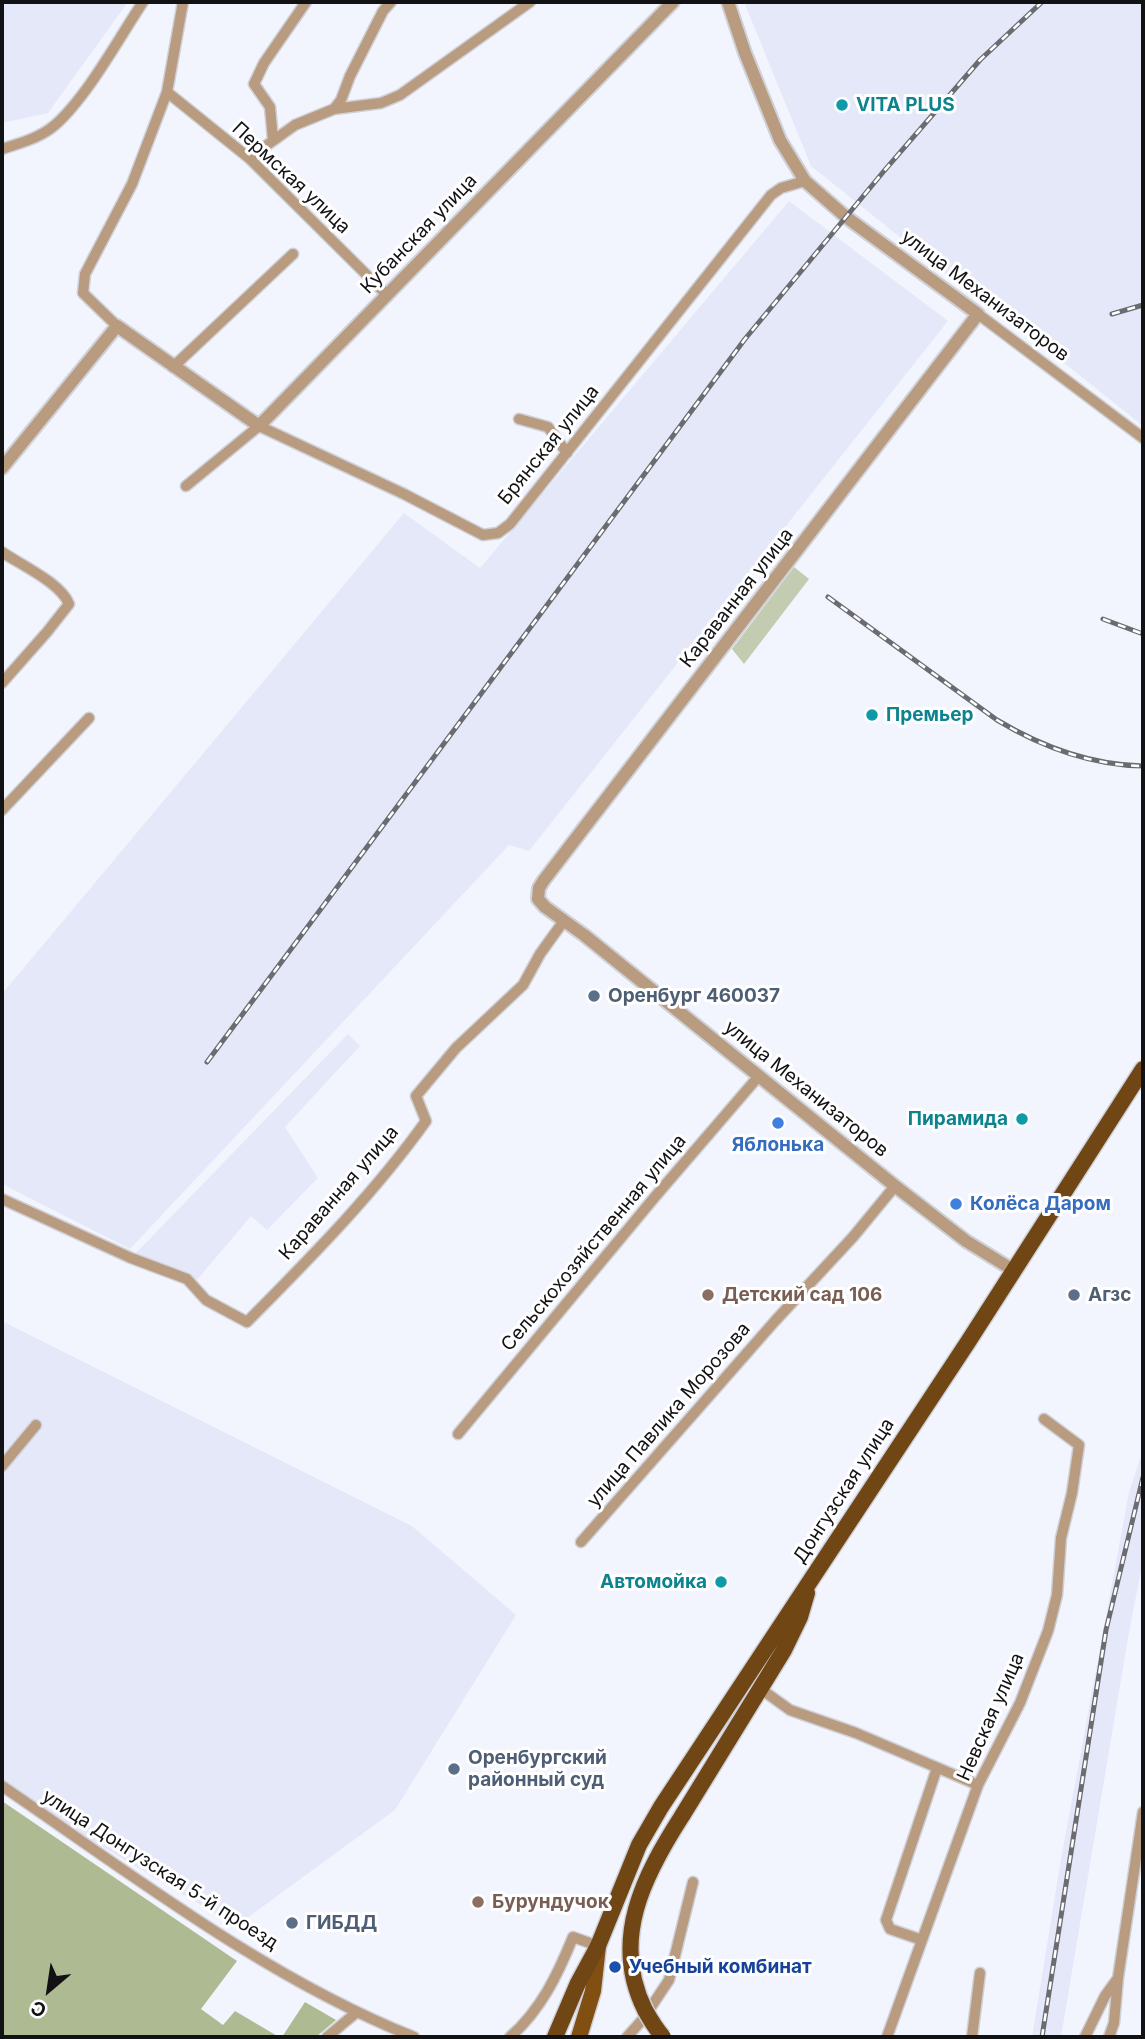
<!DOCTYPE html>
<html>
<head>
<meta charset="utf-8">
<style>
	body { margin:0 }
	#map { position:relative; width:1145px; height:2039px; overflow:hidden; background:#f3f5fe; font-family:Inter,sans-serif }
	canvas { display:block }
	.frame { position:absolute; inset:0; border:4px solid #121215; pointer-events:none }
	.north { position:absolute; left:14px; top:1955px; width:70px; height:70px; -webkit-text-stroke:5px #fff; paint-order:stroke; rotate:209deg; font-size:19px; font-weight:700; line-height:28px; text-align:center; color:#121215 }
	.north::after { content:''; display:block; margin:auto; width:24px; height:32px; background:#121215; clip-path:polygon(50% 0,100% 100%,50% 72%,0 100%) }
</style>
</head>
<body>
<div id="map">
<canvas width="1145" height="2039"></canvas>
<div class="frame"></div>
<div class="north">С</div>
</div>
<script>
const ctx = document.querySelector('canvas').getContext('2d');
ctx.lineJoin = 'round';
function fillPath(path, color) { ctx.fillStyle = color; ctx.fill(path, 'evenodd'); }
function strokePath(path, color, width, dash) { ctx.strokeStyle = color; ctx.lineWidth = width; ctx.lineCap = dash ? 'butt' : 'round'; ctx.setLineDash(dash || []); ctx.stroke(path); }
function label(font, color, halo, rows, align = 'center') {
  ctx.font = font + ' Inter,sans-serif'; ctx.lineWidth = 6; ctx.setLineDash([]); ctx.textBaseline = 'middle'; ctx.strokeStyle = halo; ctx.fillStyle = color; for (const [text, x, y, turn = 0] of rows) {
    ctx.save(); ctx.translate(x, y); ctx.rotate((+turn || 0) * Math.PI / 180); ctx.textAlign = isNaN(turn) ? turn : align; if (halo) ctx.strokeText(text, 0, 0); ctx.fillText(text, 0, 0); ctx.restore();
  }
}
fillPath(new Path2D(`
	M2,2H128L48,113L2,123Z
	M744,2H1143V426L1023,330L951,278L811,166Z
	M789,201L948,321L529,851L509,845L130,1249L2,1184V994L404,513L480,568Z
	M348,1034L360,1046L285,1127L318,1178L267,1230L251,1216L197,1280L134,1255Z
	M2,1321L412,1526L516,1615L395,1810L236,1926L2,1787Z
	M1143,1450V1560L1128,1638L1061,2037H1032L1061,1859L1129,1492Z`), '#e4e8f9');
fillPath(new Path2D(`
	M794,567L809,579L744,664L732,649Z`), '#c3cbb1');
fillPath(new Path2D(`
	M2,1801L237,1961L201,2009L223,2025L235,2011L279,2037H2Z
	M305,2002L336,2020L316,2037H282Z`), '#aeba92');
const minor = new Path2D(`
	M167,92L249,158L387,295
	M334,109L381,103L400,95L530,2
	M273,140L270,107L254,84L264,63L306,2
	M2,149C20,143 40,138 55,125C87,97 119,38 143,2
	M249,158L295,125L334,109L341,100L350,76L383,11L391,2
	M978,314L1143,438
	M117,326L83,293L85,274L132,184L167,92L183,2
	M173,367L293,254
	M519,419L548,427L567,453
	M186,486L259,426L404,494L483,535L498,533L510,524L771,195L781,188L805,181
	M2,552C21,565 61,583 69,604L47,632L2,683
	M2,810L89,718
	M2,1199L131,1258L187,1279L206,1300L247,1322C310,1258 373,1195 426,1121L416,1096L456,1048L523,985L540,954L563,922
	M458,1434L654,1198L758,1077
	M2,1466L36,1425
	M581,1542L775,1321L853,1237L895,1186
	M761,1689L790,1710L856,1733L978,1785
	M2,1786C133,1875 266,1978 414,2037
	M922,1940L890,1929L886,1920L937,1768
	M327,2037L357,2012
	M510,2037C541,2010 558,1974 573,1937L598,1946
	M627,2037L643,2019L669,1980L693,1882
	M887,2037L978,1785L1020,1703L1048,1631L1057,1595L1061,1538L1072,1493L1079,1445L1044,1419
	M972,2037L980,1973
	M1085,2037L1105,1996L1118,1978
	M1109,2037L1114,2023L1118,1978L1143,1812`);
const tertiary = new Path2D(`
	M728,2L745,53L780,140L805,181L846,217L978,314L544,880L539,888L538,899L545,907L584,935L895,1186L966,1241L1013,1270
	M2,468L117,326L259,426L673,2`);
const primary = new Path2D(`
	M579,2037L593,1991L598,1946`);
const trunk = new Path2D(`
	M682,1816L784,1650L800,1617L807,1593
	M555,2037L578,1983L598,1946L639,1845L661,1807L968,1342L1143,1069`);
strokePath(minor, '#cfd1d9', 13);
strokePath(tertiary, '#cfd1d9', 16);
strokePath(primary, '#cfd1d9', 19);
strokePath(trunk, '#cfd1d9', 19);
strokePath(minor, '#b99b7f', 10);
strokePath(tertiary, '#b99b7f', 12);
strokePath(primary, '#824f12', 16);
strokePath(trunk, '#704614', 16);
const rail = new Path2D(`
	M1112,314L1143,305
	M828,597L997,720C1042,747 1090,765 1143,766
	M1103,619L1143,634
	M207,1062L745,339L884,171L980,60L1042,2
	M1042,2037L1106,1630L1143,1477`);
strokePath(rail, '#6b6c71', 5);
strokePath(rail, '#fff', 2.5, [8]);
const trunkBridge = new Path2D(`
	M663,2037C656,2029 650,2019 645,2010C610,1940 644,1875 682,1816`);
strokePath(trunkBridge, '#cfd1d9', 19, []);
strokePath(trunkBridge, '#704614', 16);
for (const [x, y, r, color] of [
	[842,105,7,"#0f9aa8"],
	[872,715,7,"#0f9aa8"],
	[594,996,7,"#5c6f8a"],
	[1022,1119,7,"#0f9aa8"],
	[778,1123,7,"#3f7fe0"],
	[956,1204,7,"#3f7fe0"],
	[708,1295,7,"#8d6e63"],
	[1074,1295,7,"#5c6f8a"],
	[721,1582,7,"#0f9aa8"],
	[454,1769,7,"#5c6f8a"],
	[478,1902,7,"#8d6e63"],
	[292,1923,7,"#5c6f8a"],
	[615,1967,7,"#1a4fb4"]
]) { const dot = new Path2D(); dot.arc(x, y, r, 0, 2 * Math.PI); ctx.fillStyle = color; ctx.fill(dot); strokePath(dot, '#fff', 2.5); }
label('bold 19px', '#0d838f', '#fff', [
	["VITA PLUS",856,105],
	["Премьер",886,715],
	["Пирамида",1008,1119,"right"],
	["Автомойка",707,1582,"right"]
], 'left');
label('19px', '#121215', '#fff', [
	["Пермская улица",291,178,43],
	["Кубанская улица",419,234,-46],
	["улица Механизаторов",985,296,37],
	["Брянская улица",549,445,-51],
	["Караванная улица",737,598,-52],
	["улица Механизаторов",806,1089,39],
	["Караванная улица",339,1193,-49],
	["Сельскохозяйственная улица",594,1243,-50],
	["улица Павлика Морозова",669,1415,-49],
	["Донгузская улица",844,1491,-57],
	["Невская улица",991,1717,-66],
	["улица Донгузская 5-й проезд",160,1870,33]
]);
label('bold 19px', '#4e5e75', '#fff', [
	["Оренбург 460037",608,996],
	["Агзс",1088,1295],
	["Оренбургский",468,1758],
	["районный суд",468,1780],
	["ГИБДД",306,1923]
], 'left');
label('bold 19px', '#366cbe', '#fff', [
	["Яблонька",778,1145],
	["Колёса Даром",970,1204,"left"]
]);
label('bold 19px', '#785e54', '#fff', [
	["Детский сад 106",722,1295],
	["Бурундучок",492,1902]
], 'left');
label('bold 19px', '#164399', '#fff', [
	["Учебный комбинат",629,1967]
], 'left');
</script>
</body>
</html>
